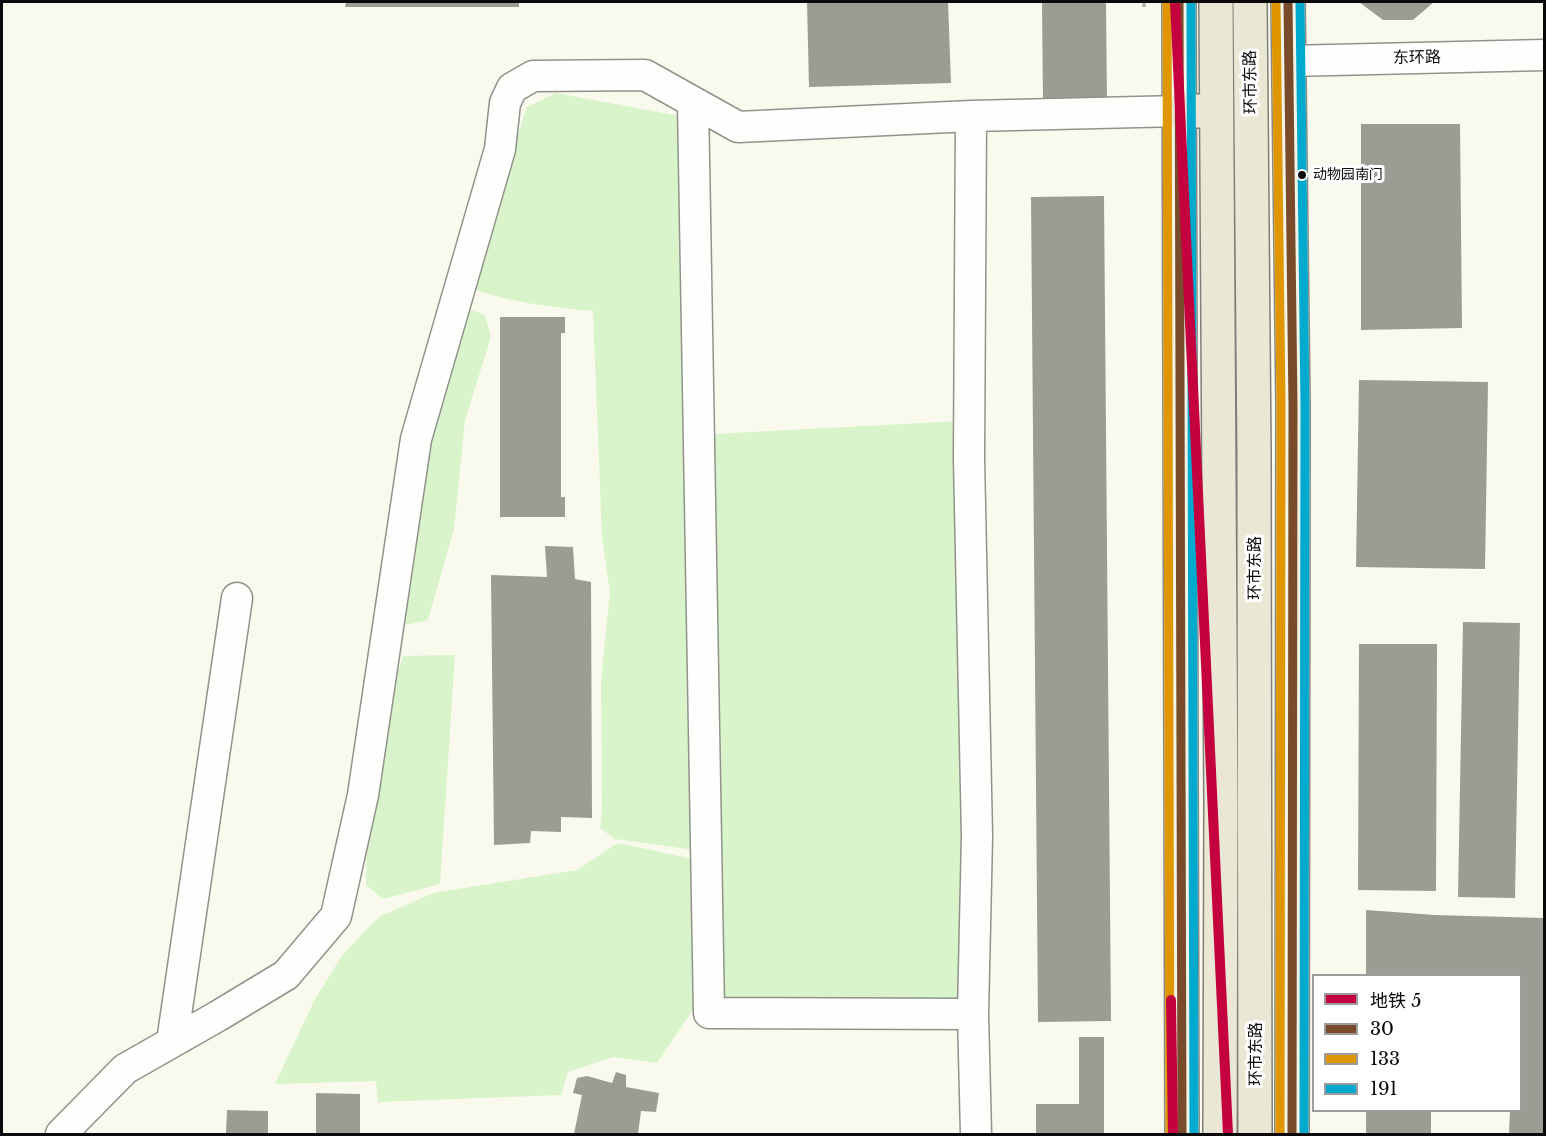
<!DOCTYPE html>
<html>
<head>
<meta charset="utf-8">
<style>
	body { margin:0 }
	#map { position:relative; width:1546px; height:1136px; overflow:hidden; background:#f9faed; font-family:"Libre Baskerville","Noto Sans SC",serif }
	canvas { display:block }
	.frame { position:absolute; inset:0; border:3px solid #0a0a0a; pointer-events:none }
	.legend { position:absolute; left:1312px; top:974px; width:210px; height:138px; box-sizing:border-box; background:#fff; border:2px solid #9d9d9d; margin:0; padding:8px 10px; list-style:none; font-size:18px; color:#0a0a0a }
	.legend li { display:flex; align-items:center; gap:12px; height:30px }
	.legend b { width:30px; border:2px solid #9d9d9d }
</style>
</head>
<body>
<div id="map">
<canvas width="1546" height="1136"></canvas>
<div class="frame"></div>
<ul class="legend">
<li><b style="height:8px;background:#c5003e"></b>地铁 5</li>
<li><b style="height:8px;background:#7a4b2a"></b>30</li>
<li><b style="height:8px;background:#df9601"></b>133</li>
<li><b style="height:8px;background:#00a9ce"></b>191</li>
</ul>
</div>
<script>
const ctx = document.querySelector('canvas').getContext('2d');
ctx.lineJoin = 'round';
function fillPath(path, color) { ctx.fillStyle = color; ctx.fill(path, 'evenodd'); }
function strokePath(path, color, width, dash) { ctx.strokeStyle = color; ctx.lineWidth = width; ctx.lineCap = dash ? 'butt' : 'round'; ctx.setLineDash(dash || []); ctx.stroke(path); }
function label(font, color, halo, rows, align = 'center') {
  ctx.font = font + ' "Libre Baskerville","Noto Sans SC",serif'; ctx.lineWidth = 6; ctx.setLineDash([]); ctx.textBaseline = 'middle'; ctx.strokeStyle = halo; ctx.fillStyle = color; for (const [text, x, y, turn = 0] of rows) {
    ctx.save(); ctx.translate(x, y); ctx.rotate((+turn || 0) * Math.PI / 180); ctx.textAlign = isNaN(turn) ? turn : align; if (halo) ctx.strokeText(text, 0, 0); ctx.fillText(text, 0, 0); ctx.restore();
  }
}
fillPath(new Path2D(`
	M556,93L684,117L695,850L615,839L600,828L602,810L601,681L610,592L602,538L593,311C550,307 508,302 467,287L527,107Z
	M463,307L485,315L491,337L465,420L454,529L428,620L400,626L424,442Z
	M959,421L964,998L720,1001L714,434Z
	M455,655L440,884L383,899L366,885L367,843L385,707L403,656Z
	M618,843L693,859L696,1005L657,1063L613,1057L568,1072L561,1095L378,1102L376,1081L275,1084L315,999L343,954L379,917L433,893L577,870Z`), '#d9f3ca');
fillPath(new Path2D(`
	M346,2H519V7H345Z
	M807,2H948L951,83L809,87Z
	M1042,2H1106L1107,103L1043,104Z
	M1359,2H1434L1413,20H1383Z
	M1361,124H1460L1462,328L1361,330Z
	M1104,196L1111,1021L1038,1022L1031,197Z
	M500,317H565V333H561V497H565V517H500Z
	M1359,380L1488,382L1485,569L1356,567Z
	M545,546L573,547L575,579L591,582L592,818L561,817V832L531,831L530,843L494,845L491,575L547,577Z
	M1463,622L1520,623L1515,898L1458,897Z
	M1359,644H1437L1436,891L1358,890Z
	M1366,910L1435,915L1544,918V1134H1509L1510,1110H1520V976H1366Z
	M1079,1037H1104V1134H1036V1104H1079Z
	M616,1072L626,1075V1087L659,1093L656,1112L641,1111L638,1134H574L582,1095L573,1093L577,1078L587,1076L612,1083Z
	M316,1093L360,1094V1134H316Z
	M227,1110L268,1111V1134H226Z
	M1366,1110H1431V1134H1366Z`), '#9c9b94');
const minor = new Path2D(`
	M1289,61L1544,55
	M693,102L709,1013L973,1014L976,1134
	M971,116L969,459L977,836L973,1014
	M172,1042L237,598
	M61,1134L125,1069L218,1016L286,975L336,916L363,795L416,439L500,149L505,103L512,88L533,76L645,75L738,127L971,116L1180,111`);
const secondary = new Path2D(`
	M1179,2L1182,1134
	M1288,2L1293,406L1292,1134`);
const trunk = new Path2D(`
	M1216,2L1221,805L1220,1134
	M1250,2L1254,453L1255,1134
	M1180,111H1216`);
strokePath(minor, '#92928c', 33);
strokePath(secondary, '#888983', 36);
strokePath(trunk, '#7f7f7a', 36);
strokePath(new Path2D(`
	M1144,2V7`), '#b7b7b5', 4, [6, 3]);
strokePath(minor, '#fefefc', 30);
strokePath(secondary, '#f2f4e7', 33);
strokePath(trunk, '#eae8d4', 33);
strokePath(new Path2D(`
	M1179,2L1182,1134
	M1288,2L1293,406L1292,1134`), '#7a4b2a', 9);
strokePath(new Path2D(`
	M1167,2L1170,1134
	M1276,2L1281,406L1280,1134`), '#df9601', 9);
strokePath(new Path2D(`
	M1191,2L1194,1134
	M1300,2L1305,406L1304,1134`), '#00a9ce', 9);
strokePath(new Path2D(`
	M1175,2L1228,1134
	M1171,1000L1173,1134`), '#c5003e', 10);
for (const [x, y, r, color] of [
	[1302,175,5,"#0a0a0a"]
]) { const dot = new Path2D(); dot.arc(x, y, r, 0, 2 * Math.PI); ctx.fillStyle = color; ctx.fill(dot); strokePath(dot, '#fff', 2); }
label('14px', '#0a0a0a', '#fff', [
	["动物园南门",1313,175]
], 'left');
label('16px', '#0a0a0a', '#fff', [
	["东环路",1417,58,-1],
	["环市东路",1251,82,-91],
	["环市东路",1255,568,-90],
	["环市东路",1256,1054,-90]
]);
</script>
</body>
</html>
